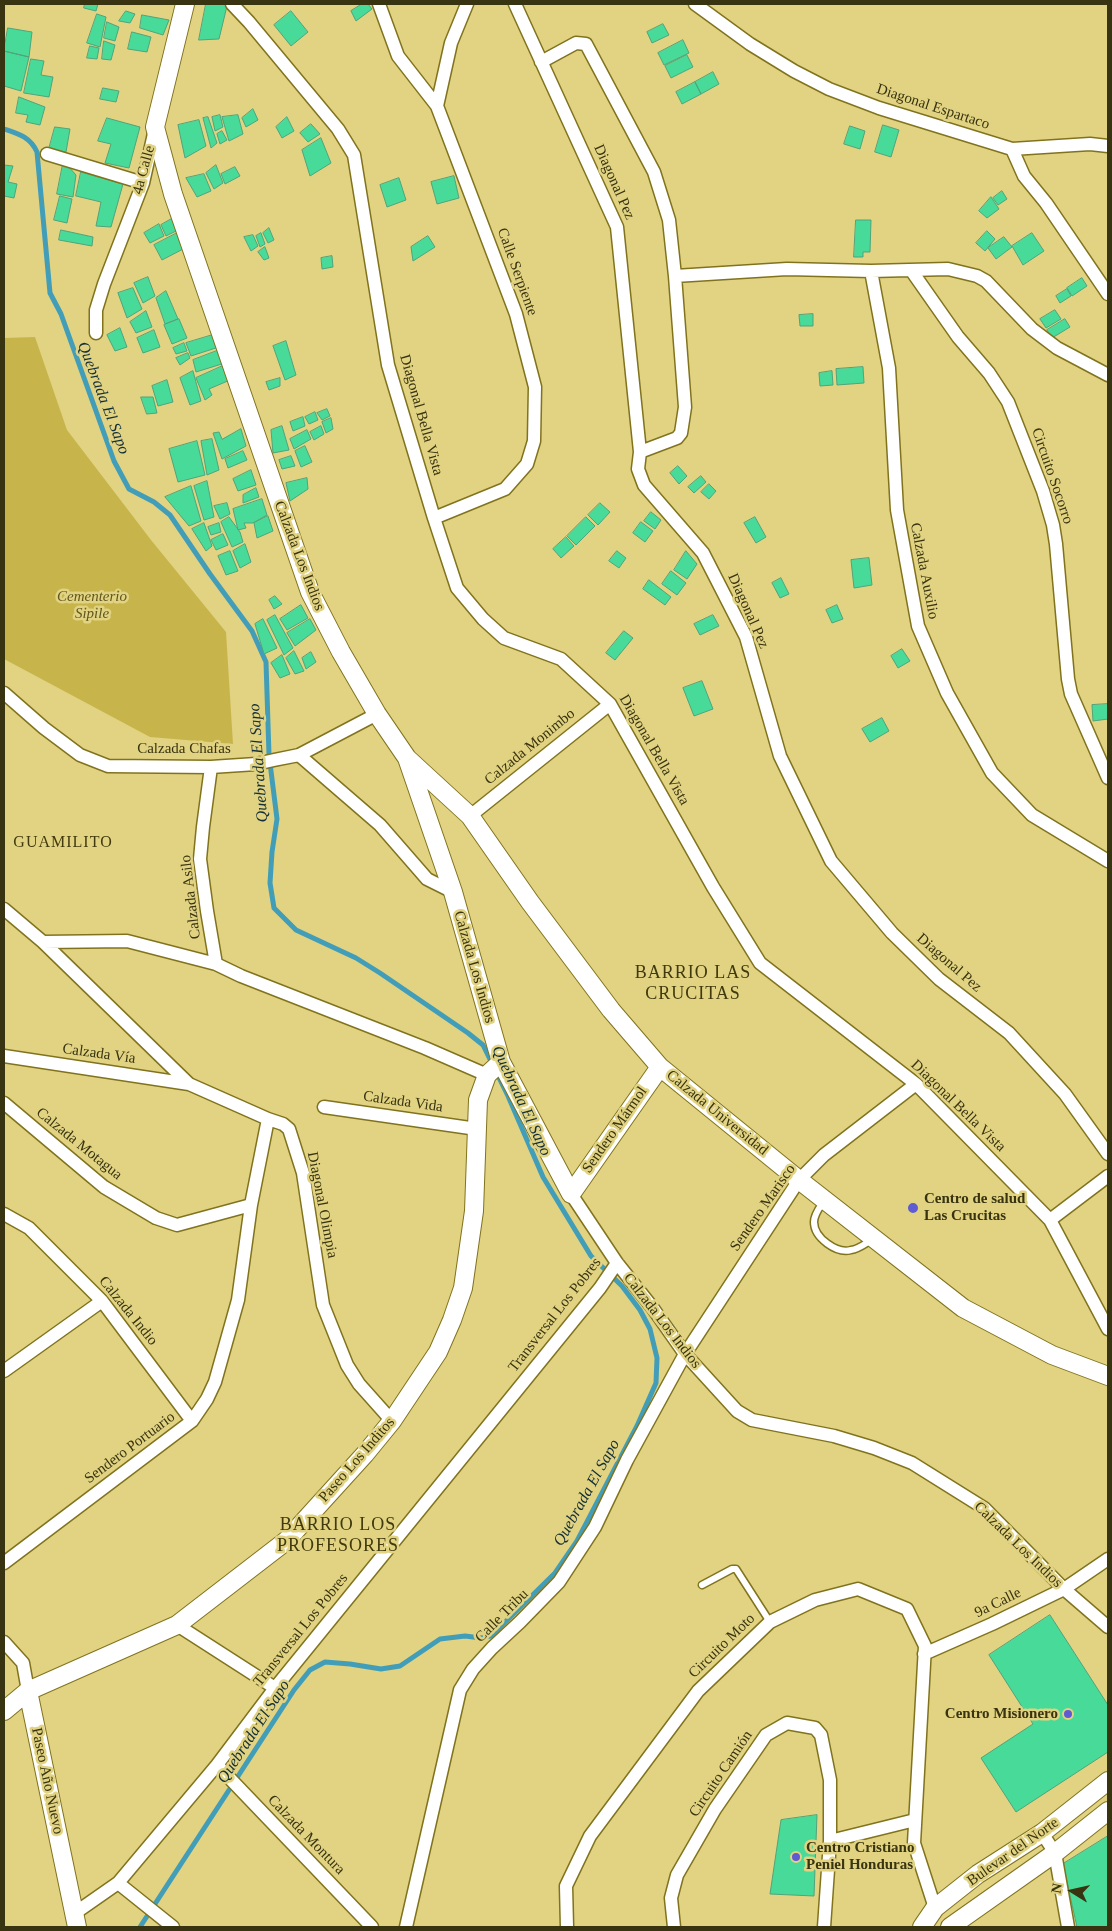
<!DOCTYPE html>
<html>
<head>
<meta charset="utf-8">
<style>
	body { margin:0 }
	#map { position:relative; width:1112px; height:1931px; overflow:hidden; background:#e1d382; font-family:Georgia,serif }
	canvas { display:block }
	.frame { position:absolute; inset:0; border:5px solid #383310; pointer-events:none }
	.north { position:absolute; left:1047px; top:1866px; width:50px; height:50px; -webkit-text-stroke:4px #e1d382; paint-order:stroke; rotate:280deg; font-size:14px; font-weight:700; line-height:20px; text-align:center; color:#383310 }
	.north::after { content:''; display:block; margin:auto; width:18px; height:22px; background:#383310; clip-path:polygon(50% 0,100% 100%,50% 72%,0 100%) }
</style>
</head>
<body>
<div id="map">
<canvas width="1112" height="1931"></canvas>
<div class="frame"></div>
<div class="north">N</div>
</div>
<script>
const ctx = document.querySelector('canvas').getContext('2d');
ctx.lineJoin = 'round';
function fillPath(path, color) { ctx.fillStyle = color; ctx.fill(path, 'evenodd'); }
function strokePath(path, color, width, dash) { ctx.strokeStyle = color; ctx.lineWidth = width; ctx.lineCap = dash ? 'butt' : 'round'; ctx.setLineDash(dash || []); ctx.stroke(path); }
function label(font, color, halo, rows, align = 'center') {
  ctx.font = font + ' Georgia,serif'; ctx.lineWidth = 5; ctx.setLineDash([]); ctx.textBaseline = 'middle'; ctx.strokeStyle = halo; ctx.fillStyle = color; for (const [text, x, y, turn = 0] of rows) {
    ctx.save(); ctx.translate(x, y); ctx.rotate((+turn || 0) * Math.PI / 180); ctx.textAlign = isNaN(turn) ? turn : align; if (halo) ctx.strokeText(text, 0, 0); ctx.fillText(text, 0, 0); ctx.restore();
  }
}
fillPath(new Path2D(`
	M35,337L67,430L151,540L226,632L233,744L150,737L4,659V338Z`), '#c7b54c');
strokePath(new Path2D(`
	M4,129C19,134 30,137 37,152L50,293L61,314L114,461L129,489L154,502L170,515L210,574L252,631L266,662L269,755L277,819L272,852L270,883L274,908L296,930L356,958L380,973L468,1033L483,1045L508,1096L543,1177L591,1256L622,1286L640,1310L650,1329L657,1358L656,1383L637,1426L577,1541L555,1573L491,1636L481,1638L465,1636L440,1639L400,1666L381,1669L350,1664L325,1662L310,1670L294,1690L140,1927`), '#429eb8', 5);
const building = new Path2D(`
	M85,4H98L96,11L84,8Z
	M206,4H224L227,6L219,39L199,40Z
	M362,4H368L372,9L356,21L351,11Z
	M126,11L135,14L130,23L119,21Z
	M291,11L308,32L291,46L274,25Z
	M97,14L106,17L100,47L87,43Z
	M142,15L169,20L163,35L140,28Z
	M107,22L119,27L115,41L104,38Z
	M663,24L669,35L652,43L647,32Z
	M8,28L32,32L29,57L4,51Z
	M132,32L151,37L147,52L128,49Z
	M683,40L689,53L664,65L658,53Z
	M104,41L115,45L111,60L102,59Z
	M90,46L99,48L97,59L87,58Z
	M4,51L29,57L21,91L4,86Z
	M687,55L693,67L671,78L665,66Z
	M31,59L44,61L41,75L53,77L49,97L24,93Z
	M713,72L719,84L701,94L695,82Z
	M695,82L701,94L682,104L676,92Z
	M103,88L119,91L116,102L100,99Z
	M19,97L45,107L40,125L26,122L28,115L16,113Z
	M253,109L258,120L246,127L242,118Z
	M220,115L223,127L215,131L212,117Z
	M238,115L243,134L229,141L222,117Z
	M208,117L217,143L211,148L203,118Z
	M287,117L294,131L282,138L276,127Z
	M107,118L140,127L129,168L105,163L111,144L98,141Z
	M199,120L206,146L185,158L178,125Z
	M311,124L320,134L308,142L300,133Z
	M883,125L899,130L891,157L875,152Z
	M850,126L865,131L860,149L844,144Z
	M55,127L70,129L66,152L49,149Z
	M222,131L227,140L220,144L217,134Z
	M321,138L331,163L310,176L302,150Z
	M63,164L68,166L76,175L73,197L57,194Z
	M4,165L13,166L8,182L17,184L14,198L4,196Z
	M216,165L223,183L214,189L206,173Z
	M235,167L240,176L225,184L221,174Z
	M81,172L123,184L111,227L96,226L101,202L76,196Z
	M204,174L211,191L197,197L186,178Z
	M454,176L459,198L437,204L431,182Z
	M399,178L406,200L387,207L380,185Z
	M1002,191L1007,199L998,205L993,198Z
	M60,196L72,199L67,223L54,220Z
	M991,197L999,209L987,218L979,211Z
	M175,217L180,229L166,236L161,225Z
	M856,220H871L870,252H863V257H854Z
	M159,224L164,236L150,243L144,233Z
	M269,228L274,240L268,243L263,233Z
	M61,230L93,237L92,246L59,240Z
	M181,231L187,247L162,260L154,245Z
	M987,231L995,239L985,251L976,243Z
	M261,233L265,244L260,247L256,236Z
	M1032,233L1044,251L1023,265L1012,246Z
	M253,235L258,246L251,251L244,237Z
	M428,236L435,247L413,261L411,247Z
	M1004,237L1012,247L996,259L988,248Z
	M265,247L269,258L264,260L258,252Z
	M332,256L333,267L322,269L321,258Z
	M148,277L155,296L143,303L134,283Z
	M1082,278L1087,286L1072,296L1067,288Z
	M133,288L142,309L127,318L118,293Z
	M1067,289L1071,296L1060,303L1056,296Z
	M166,291L178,319L165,324L156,298Z
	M1055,310L1061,319L1046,328L1040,319Z
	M146,311L152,327L136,333L130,322Z
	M813,314V326H800L799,315Z
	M179,319L187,338L172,344L164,325Z
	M1065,319L1070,327L1052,338L1047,330Z
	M120,328L127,347L115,351L107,335Z
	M154,330L160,347L143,353L137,338Z
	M216,334L219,347L191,356L186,343Z
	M286,341L296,375L285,380L273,346Z
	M184,343L187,351L176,354L173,348Z
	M222,349L225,363L196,372L193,360Z
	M188,353L190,358L180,365L176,358Z
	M227,364L230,380L209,389L212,395L205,400L196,378Z
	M863,367L864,383L837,385L836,369Z
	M193,371L201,401L190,405L180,378Z
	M832,371L833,385L820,386L819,373Z
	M280,378V386L269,390L266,382Z
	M167,380L173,402L158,406L152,386Z
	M141,397H153L157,413L147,414Z
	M327,409L330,416L322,420L317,413Z
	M315,412L318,420L309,424L305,417Z
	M303,417L305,426L293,431L290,422Z
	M331,418L333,429L326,433L322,422Z
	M282,426L289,450L273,453L271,430Z
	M321,426L324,434L314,440L310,432Z
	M241,429L246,446L222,459L213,433L219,432L222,439Z
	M307,430L311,439L294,449L290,439Z
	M212,439L219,470L207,475L201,441Z
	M197,441L205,475L178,482L169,449Z
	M305,446L312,462L301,467L295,451Z
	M243,451L247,460L228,468L225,459Z
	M291,456L295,466L282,469L279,460Z
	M678,466L687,476L679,484L670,473Z
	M251,470L256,485L238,491L233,479Z
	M701,476L706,482L694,493L688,487Z
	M307,478L308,489L290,501L286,483Z
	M207,481L214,517L204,520L194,486Z
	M709,484L716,491L709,499L701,492Z
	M191,486L201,521L189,526L165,497Z
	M256,488L259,497L243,503V495Z
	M262,499L267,515L253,523H244L246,528L238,530L233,509Z
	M227,503L230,514L220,519L214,506Z
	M600,503L610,512L598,525L588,515Z
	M651,512L661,520L655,529L644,521Z
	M268,516L273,531L257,538L254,523Z
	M229,517L240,532L243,542L232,547L221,522Z
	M586,517L595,526L576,545L567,536Z
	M755,517L766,537L756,543L744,523Z
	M641,522L653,531L645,542L633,533Z
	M204,523L212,546L206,551L192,529Z
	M219,523L221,532L211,535L208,527Z
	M223,534L228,545L216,550L211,540Z
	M566,537L574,546L561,558L553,549Z
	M245,544L251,562L240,568L233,551Z
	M230,551L238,571L226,575L218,556Z
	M617,551L626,558L619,568L609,561Z
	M686,551L697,564L687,579L674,570Z
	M869,558L872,585L854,588L851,560Z
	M671,571L686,583L677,595L662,584Z
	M781,578L789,594L780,598L772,583Z
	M649,580L671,597L665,605L643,589Z
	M275,596L282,604L274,609L269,600Z
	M301,605L308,618L287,630L280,619Z
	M837,605L843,619L832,623L826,610Z
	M275,615L293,648L284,655L267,620Z
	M713,615L719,626L700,635L694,624Z
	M263,619L277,648L264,654L255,624Z
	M310,619L316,630L295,646L287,633Z
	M624,631L633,638L615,660L606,653Z
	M902,649L910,661L898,668L891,656Z
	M294,651L304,671L295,674L286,658Z
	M311,652L316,662L306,669L302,658Z
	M282,655L290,674L280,678L271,663Z
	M702,681L713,709L694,716L683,688Z
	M1108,704V719L1093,721L1092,705Z
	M882,718L889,731L870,742L862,729Z
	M1050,1615L1108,1705V1752L1016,1812L981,1758L1033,1724L989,1655Z
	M817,1815L814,1896L770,1894L781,1820Z
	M1108,1836V1927H1077L1063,1864Z`);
fillPath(building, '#47da98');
strokePath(building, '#51a37a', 1);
const lane = new Path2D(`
	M824,1201C820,1207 814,1214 814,1222C814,1238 837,1254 851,1250C859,1249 866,1243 873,1239
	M702,1585L732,1569H736L770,1622`);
const street = new Path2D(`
	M232,4L249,22L338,129L354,155L388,365L434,518L457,588L483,619L504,638L561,659L610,704L713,887L760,963L916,1084L1050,1220L1108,1329
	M379,4L398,56L437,106L516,314L535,387L534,441L527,464L505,489L434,518
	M515,4L617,227L640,452L638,469L644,485L703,553L746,637L780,756L831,861L892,933L939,979L1009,1033L1065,1094L1108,1154
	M695,4L750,44L794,71L829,89L879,108L1012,149L1090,144L1108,146
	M541,62L576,43L586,44L654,172L669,220L675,276L685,407L681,433L677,438L640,452
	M437,106L451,43L467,4
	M1012,149L1024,176L1046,203L1108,294
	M47,154L143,183
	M911,270L958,337L989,373L1008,402L1043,491L1053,525L1056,544L1068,679L1071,694L1108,778
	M871,271L889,368L897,510L918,626L947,693L992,773L1032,815L1108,861
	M675,276L787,269L871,271L948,269L977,276L986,281L1032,329L1057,348L1108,375
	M96,333V310L104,284L143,183L155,129
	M4,693L44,728L80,755L108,766L211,767L256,764L274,760L299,755L377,714
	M299,755L380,825L427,879L453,892
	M211,767L203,827L200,859L207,911L216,964
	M470,816L610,704
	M4,909L43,942L189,1084L268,1119L283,1124L289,1129L303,1173L323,1305L347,1365L359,1384L392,1421
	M43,942L127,941L216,964L241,976L425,1048L487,1075
	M4,1056L189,1084
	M4,1103L104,1187L156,1218L177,1225L251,1205
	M324,1107L477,1129
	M571,1194L617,1263L652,1307L685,1354L737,1411L752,1420L834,1436L874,1448L912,1463L984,1508L1064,1589L1108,1627
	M4,1214L29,1228L102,1301L192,1421
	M1050,1220L1108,1176
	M4,1371L102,1301
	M4,1563L192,1421L207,1399L215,1382L238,1300L251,1205L268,1119
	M177,1625L275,1688
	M4,1642L23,1663L28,1691
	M924,1654L992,1624L1064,1589L1108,1559
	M217,1765L372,1927
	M1042,1833L1055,1853L1068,1927
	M830,1841L915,1820
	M118,1883L173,1927
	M75,1913L118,1883L217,1765L275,1688L600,1288L617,1263
	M406,1927L460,1690L473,1669L492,1648L520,1622L559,1582L595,1527L627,1460L685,1354L799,1180L824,1155L916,1084
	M567,1927L566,1886L590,1836L698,1691L770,1622L815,1600L858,1589L907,1609L925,1646L914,1843L935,1908
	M674,1927L671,1898L677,1875L715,1809L766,1735L787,1723L815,1728L821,1735L830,1780V1841L824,1927`);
const secondary = new Path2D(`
	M185,4L155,127L173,194L310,592L341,652L377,714L407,758L453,892L501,1062L571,1194L660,1067
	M408,759L470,816L530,902L611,1010L660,1067L799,1180L963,1308L1052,1355L1108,1376
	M28,1691L77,1927
	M4,1711L28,1691L177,1625L286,1541L365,1454L392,1421L438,1352L452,1320L463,1288L474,1211L478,1100L487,1075L501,1062
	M922,1927L935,1908L978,1874L1042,1833L1108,1781
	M950,1927L1055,1853L1108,1811`);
strokePath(lane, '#81731e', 9);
strokePath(street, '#81731e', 15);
strokePath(secondary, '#81731e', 20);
strokePath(lane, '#fff', 6);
strokePath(street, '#fff', 12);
strokePath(secondary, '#fff', 18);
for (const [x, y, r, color] of [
	[913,1208,6,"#5e5bd3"],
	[1068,1714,5,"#5e5bd3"],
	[796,1857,5,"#5e5bd3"]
]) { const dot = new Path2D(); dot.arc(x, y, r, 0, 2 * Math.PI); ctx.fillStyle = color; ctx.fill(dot); strokePath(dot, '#e1d382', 2); }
label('15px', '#383310', '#e1d382', [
	["Diagonal Espartaco",933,107,18],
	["4a Calle",144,170,-75],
	["Diagonal Pez",614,182,66],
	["Calle Serpiente",517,272,70],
	["Diagonal Bella Vista",421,415,74],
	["Circuito Socorro",1052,476,71],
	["Calzada Los Indios",299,556,69],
	["Calzada Auxilio",924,571,79],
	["Diagonal Pez",748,611,66],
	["Calzada Monimbo",530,747,-39],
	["Calzada Chafas",184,749],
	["Diagonal Bella Vista",654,750,60],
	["Calzada Asilo",191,897,-97],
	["Diagonal Pez",949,963,41],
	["Calzada Los Indios",474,967,74],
	["Calzada Vía",99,1054,8],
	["Calzada Vida",403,1102,8],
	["Diagonal Bella Vista",958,1106,44],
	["Calzada Universidad",717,1113,39],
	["Sendero Mármol",615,1130,-55],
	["Calzada Motagua",79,1144,39],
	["Diagonal Olimpia",322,1205,79],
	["Sendero Marisco",763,1208,-55],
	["Calzada Indio",128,1311,51],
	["Transversal Los Pobres",555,1315,-52],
	["Calzada Los Indios",662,1321,52],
	["Sendero Portuario",130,1448,-37],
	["Paseo Los Inditos",357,1460,-49],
	["Calzada Los Indios",1018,1545,44],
	["9a Calle",998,1603,-26],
	["Calle Tribu",502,1616,-45],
	["Transversal Los Pobres",301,1630,-51],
	["Circuito Moto",722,1646,-44],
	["Circuito Camión",721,1774,-56],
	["Paseo Año Nuevo",47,1781,78],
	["Calzada Montura",306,1835,46],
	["Bulevar del Norte",1013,1852,-35]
]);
label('italic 15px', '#5f561f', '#e1d382', [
	["Cementerio",92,597],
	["Sipile",92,614]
]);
label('bold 15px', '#383310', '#e1d382', [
	["Centro de salud",924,1199],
	["Las Crucitas",924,1216],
	["Centro Misionero",1058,1714,"right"],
	["Centro Cristiano",806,1848],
	["Peniel Honduras",806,1865]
], 'left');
label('italic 16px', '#122e37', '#e1d382', [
	["Quebrada El Sapo",103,398,69],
	["Quebrada El Sapo",259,763,-94],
	["Quebrada El Sapo",521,1101,65],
	["Quebrada El Sapo",587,1493,-61],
	["Quebrada El Sapo",254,1732,-57]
]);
ctx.letterSpacing = '1px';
label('16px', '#413a0e', '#e1d382', [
	["GUAMILITO",63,843]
]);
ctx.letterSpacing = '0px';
ctx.letterSpacing = '1px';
label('18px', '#413a0e', '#e1d382', [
	["BARRIO LAS",693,973],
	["CRUCITAS",693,994],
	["BARRIO LOS",338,1525],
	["PROFESORES",338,1546]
]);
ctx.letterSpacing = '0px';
</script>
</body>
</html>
